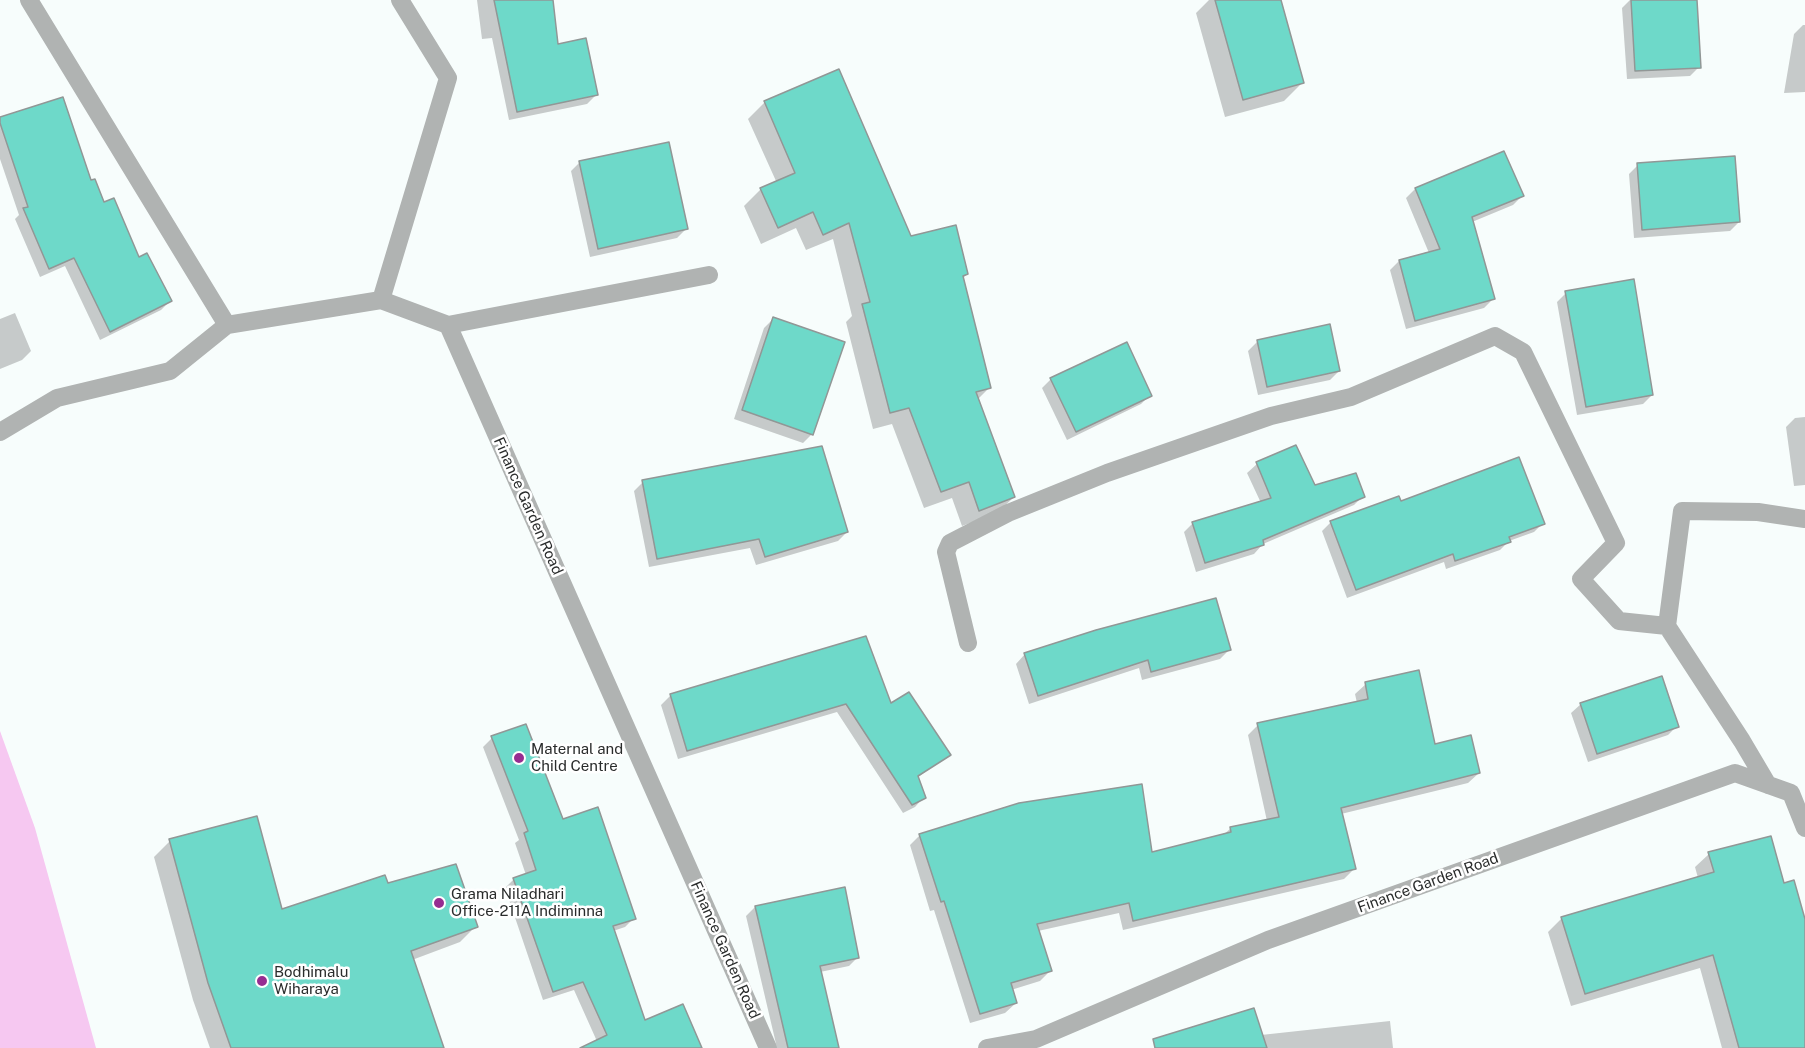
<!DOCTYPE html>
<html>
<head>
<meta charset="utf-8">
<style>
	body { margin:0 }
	canvas { display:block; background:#f7fdfc }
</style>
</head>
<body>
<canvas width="1805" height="1048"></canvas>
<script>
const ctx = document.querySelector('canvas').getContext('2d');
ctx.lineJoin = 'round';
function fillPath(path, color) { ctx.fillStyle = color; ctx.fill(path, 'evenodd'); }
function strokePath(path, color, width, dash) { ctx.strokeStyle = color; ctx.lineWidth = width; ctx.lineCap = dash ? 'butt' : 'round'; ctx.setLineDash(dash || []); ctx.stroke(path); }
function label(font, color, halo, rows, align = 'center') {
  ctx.font = font + ' "Public Sans",sans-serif'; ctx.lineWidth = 5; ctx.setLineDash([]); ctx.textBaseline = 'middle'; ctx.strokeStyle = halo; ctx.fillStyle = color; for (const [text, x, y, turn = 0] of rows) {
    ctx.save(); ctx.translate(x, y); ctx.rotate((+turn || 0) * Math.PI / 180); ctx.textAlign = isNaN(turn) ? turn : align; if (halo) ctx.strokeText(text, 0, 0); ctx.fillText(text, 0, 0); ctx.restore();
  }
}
fillPath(new Path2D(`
	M0,731L35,828L96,1048H0Z`), '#f6c8f1');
fillPath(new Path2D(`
	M477,0H551L557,46L596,95L587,104L509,120L492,38L482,39Z
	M1209,0H1279L1302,83L1284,101L1225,117L1196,13Z
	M1630,0H1695L1699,67L1690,76L1627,79L1622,8Z
	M1803,25H1805V92L1784,93L1794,34Z
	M765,102L911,238L967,274L962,279L989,388L977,400L1014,497L997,513L962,526L952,498L924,508L892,424L873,429L846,322L852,316L833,239L806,250L796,228L761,244L744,206L761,189L776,181L748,119Z
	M0,119L90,182L138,259L170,301L161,310L100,340L65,266L40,277L15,219L19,215L0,159Z
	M580,162L686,229L677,238L590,257L571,171Z
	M1638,165L1739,222L1730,231L1634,238L1629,174Z
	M1415,189L1522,196L1513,205L1472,222L1493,299L1484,308L1406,329L1390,270L1399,261L1429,253L1406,198Z
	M1566,293L1652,395L1643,404L1577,415L1557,302Z
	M15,313L31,351L22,360L0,369V319Z
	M773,319L812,434L803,443L734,419L764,328Z
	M1329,325L1339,371L1330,380L1258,395L1248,351L1257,342Z
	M1051,379L1150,395L1141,404L1067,440L1042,388Z
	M1805,417V485L1794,486L1786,427L1795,418Z
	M1295,447L1314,487L1363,496L1354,505L1263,544L1254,554L1196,572L1184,532L1193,523L1261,503L1247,473L1257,464Z
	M643,482L847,532L838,541L756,565L750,548L649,567L634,491Z
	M1400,503L1543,523L1534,532L1509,541L1500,550L1446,569L1444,562L1347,598L1322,531L1331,522Z
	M865,638L890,705L949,754L917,778L924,797L915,807L903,813L837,712L678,759L661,705L670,696Z
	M1229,650L1220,659L1142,680L1139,668L1029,704L1016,664L1025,654Z
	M1366,684L1434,746L1479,773L1468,783L1341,814L1354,869L1344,879L1123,930L1119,913L1038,931L1050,971L1040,981L1011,990L1016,1003L1005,1013L970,1023L934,910L930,911L910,845L920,835L1151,854L1223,835L1230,829L1267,821L1248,735L1258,725L1357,703L1355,694Z
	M1581,704L1677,726L1668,735L1588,762L1571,713Z
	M492,738L562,821L634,918L625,927L613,931L644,1022L700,1048H600L574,990L543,1000L505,888L514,879L526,875L515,843L519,840L483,747Z
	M170,841L281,911L387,885L476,926L460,942L412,960L442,1048H210L193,1000L154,857Z
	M1709,854L1783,885L1805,947V1048H1722L1700,968L1571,1006L1548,932L1562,918L1698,878L1695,867Z
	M755,907L858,957L849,966L820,972L838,1048H777L746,916Z
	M1390,1021L1393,1048H1176L1261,1035Z`), '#0003');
const building = new Path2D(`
	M494,0H553L558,44L586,38L598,95L517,112Z
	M1215,0H1281L1304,83L1243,100Z
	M1631,0H1697L1701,68L1635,71Z
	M839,69L911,236L956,225L968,274L963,276L991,388L976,392L1015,497L979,511L969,482L941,492L909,408L890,413L862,304L870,302L849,223L823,235L813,212L778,228L760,188L795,173L764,101Z
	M63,97L91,180L95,179L104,202L114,198L139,257L147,253L172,301L110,332L74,258L49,269L23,208L28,207L0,123V117Z
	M669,142L688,229L598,249L579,161Z
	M1504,151L1524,196L1472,217L1495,299L1415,321L1399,260L1440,249L1415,188Z
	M1735,156L1740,222L1642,230L1637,163Z
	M1634,279L1653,395L1586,407L1565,291Z
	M773,317L845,342L813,435L742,410Z
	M1330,324L1340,371L1267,387L1257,340Z
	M1127,342L1152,396L1076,432L1050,378Z
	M1296,445L1315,485L1356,473L1365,497L1263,540L1264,545L1205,563L1192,522L1271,498L1256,462Z
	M822,446L848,532L765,557L759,539L657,559L642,480Z
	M1519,457L1545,524L1509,537L1511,542L1455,561L1453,554L1356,590L1330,521L1399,496L1401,501Z
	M1216,598L1231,650L1151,672L1148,660L1038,696L1024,653L1096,630Z
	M866,636L891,703L909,692L951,755L918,776L926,798L912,805L846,704L687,751L670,694Z
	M1419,670L1435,744L1471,735L1480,773L1341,808L1356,869L1133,921L1129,903L1037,924L1052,971L1011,983L1017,1003L980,1014L944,901L941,902L919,834L1019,803L1142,784L1152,852L1231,832L1230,827L1279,817L1257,723L1368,699L1365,682Z
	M1662,676L1679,727L1597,754L1580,703Z
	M526,724L563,819L598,807L636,919L613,926L645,1020L683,1004L702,1048H580L607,1035L583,982L553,992L513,878L536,870L524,833L528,831L491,736Z
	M257,816L282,909L385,875L388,883L456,864L478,927L411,951L444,1048H231L208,983L169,839Z
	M1771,836L1784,883L1794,880L1805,919V1048H1739L1713,955L1585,994L1561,917L1714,872L1708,852Z
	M845,887L859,958L820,966L839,1048H788L755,906Z
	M1254,1008L1267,1048H1155L1153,1039Z`);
fillPath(building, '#6ed9c9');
strokePath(building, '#919796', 1.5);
strokePath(new Path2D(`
	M29,0L227,325L381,300
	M400,0L448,78L381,300L448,325L768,1048
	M448,325L709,275
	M0,432L57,398L170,371L227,325
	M968,643L946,552L950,543L1008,513L1107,473L1271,416L1351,397L1495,336L1523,352L1616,543L1581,579L1619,621L1667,626
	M1768,785L1742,741L1667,626L1682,511L1758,512L1805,519
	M987,1048L1036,1039L1268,940L1735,773L1791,793L1805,828`), '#b0b3b2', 18);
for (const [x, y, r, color] of [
	[519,758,6,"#962d91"],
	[439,903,6,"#962d91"],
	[262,981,6,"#962d91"]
]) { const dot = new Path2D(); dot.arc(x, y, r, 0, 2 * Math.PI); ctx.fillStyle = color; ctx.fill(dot); strokePath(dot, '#fff', 2); }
label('15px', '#2a2c2c', '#fff', [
	["Finance Garden Road",528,506,66],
	["Finance Garden Road",1428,883,-20],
	["Finance Garden Road",725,950,66]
]);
label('15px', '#2a2c2c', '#fff', [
	["Maternal and",531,749],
	["Child Centre",531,766],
	["Grama Niladhari",451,894],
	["Office-211A Indiminna",451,911],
	["Bodhimalu",274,972],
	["Wiharaya",274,989]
], 'left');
</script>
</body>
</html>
